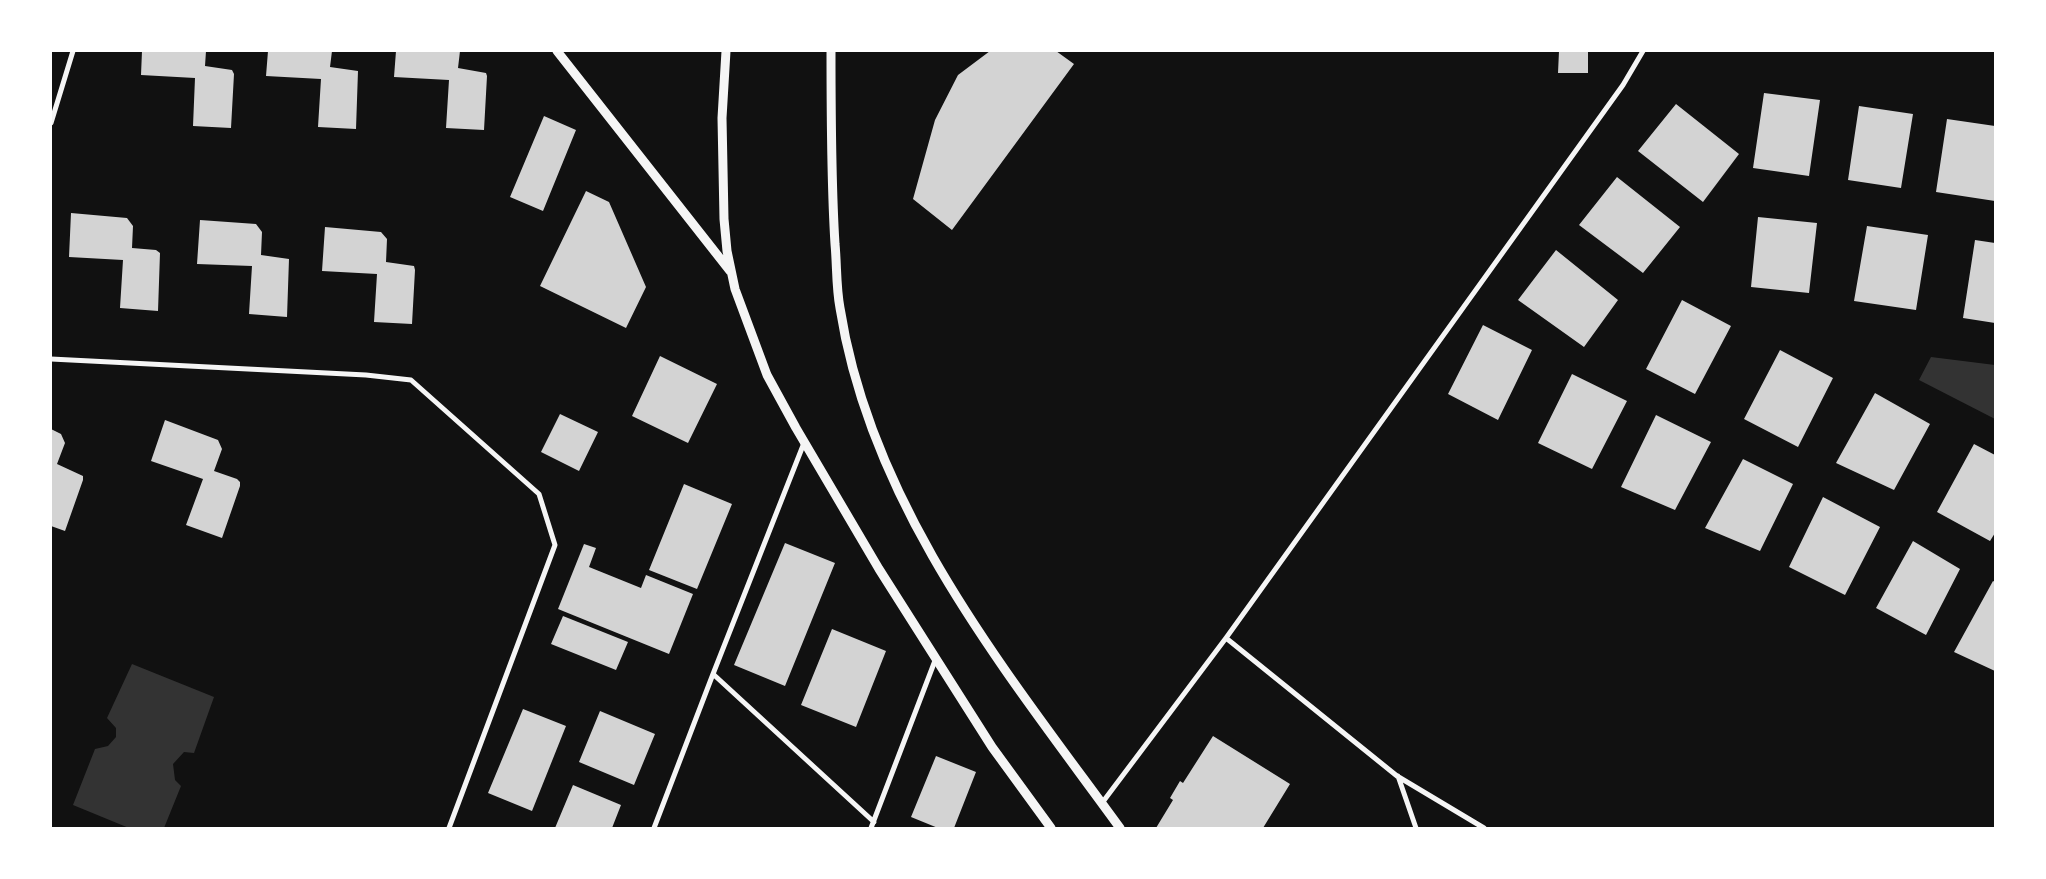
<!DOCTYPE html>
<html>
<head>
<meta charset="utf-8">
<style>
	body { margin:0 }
	#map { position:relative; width:2046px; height:879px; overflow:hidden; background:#111; font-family:"Roboto Condensed",sans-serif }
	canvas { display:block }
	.frame { position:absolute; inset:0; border:52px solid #fff; pointer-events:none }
</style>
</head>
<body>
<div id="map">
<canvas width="2046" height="879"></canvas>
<div class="frame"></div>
</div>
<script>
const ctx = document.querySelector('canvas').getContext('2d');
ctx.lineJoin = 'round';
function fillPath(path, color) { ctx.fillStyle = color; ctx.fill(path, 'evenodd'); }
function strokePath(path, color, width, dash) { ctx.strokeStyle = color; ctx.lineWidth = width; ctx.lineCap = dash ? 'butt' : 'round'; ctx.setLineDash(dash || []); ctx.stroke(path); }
fillPath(new Path2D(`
	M1931,357L1995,365V419L1919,380Z
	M132,664L214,697L194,753L184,752L173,764L175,780L181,786L164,828H129L73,805L95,749L108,746L116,737V728L107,718Z`), '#333');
fillPath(new Path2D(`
	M142,51H206L205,66L232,70L234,74L231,128L193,126L195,78L141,75Z
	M268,51H332L330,67L358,71L356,129L318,127L321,79L266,76Z
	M396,51H460L458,68L486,73L487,76L484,130L446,128L449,80L394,77Z
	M990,51H1056L1074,64L952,230L913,199L935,120L958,75Z
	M1559,51H1588V73H1558Z
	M1764,93L1820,100L1809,176L1753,168Z
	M1676,104L1739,154L1703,202L1638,151Z
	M1859,106L1913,114L1901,188L1848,180Z
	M544,116L576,130L543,211L510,197Z
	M1947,119L1995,126V201L1936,192Z
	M1617,177L1680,227L1643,273L1579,225Z
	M586,191L609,202L646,287L626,328L540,286Z
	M71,213L127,218L133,226L132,248L156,250L160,253L158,311L120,308L123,260L69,257Z
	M1758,217L1817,223L1809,293L1751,287Z
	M200,220L256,224L262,232L261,255L289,259L287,317L249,314L252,266L197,264Z
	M1867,226L1928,235L1916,310L1854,301Z
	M325,227L381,232L387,239L386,262L414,266L415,270L412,324L374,322L377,274L322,271Z
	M1975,240L1995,243V323L1963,318Z
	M1556,250L1618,300L1584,347L1518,300Z
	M1682,300L1731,326L1695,394L1646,369Z
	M1483,325L1532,350L1498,420L1448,394Z
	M1780,350L1833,378L1798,447L1744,419Z
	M660,356L717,384L688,443L632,416Z
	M1572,374L1627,401L1592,469L1538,443Z
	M1875,393L1930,424L1894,490L1836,463Z
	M560,414L598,432L579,471L541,452Z
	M1656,415L1711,442L1675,510L1621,487Z
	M165,420L218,440L222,449L214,471L237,479L240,482V486L222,538L186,525L203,479L151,461Z
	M51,429L61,434L65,443L57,464L83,476V480L65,531L51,526Z
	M1974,444L1995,455V533L1990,541L1937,512Z
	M1743,459L1793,484L1760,551L1705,528Z
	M684,484L732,504L697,589L649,570Z
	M1823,497L1880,527L1845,595L1789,567Z
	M1913,541L1960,569L1926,635L1876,608Z
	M785,543L835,563L785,686L734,665Z
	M584,544L596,548L589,567L641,588L646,575L693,594L669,654L558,609Z
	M1993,581L1995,582V671L1954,652Z
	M563,616L628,642L616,670L551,644Z
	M832,629L886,651L856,727L801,705Z
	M523,709L566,726L532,811L488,793Z
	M600,711L655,734L634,785L579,762Z
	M1213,736L1290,784L1263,828H1156L1173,800L1170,798L1180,781L1183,783Z
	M936,756L976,772L954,828H938L911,817Z
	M573,785L621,805L612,828H555Z`), '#d3d3d3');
strokePath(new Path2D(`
	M51,123L73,51
	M51,359L366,375L411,380L539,494L555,545L449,828
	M1226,638L1397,776L1484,828
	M713,674L804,443
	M1398,776L1416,828
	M1102,803L1226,638L1623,85L1643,51
	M654,828L713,674L874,822
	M871,828L936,658`), '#f5f5f5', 5);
strokePath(new Path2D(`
	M557,51L730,271
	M726,51L722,118L724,219L727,251L735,289L767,375L796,428L879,569L992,747L1051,828
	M831,51C831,116 831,180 835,244C837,265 836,287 840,308C871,507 1005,670 1120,828`), '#f5f5f5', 9);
</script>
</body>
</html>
